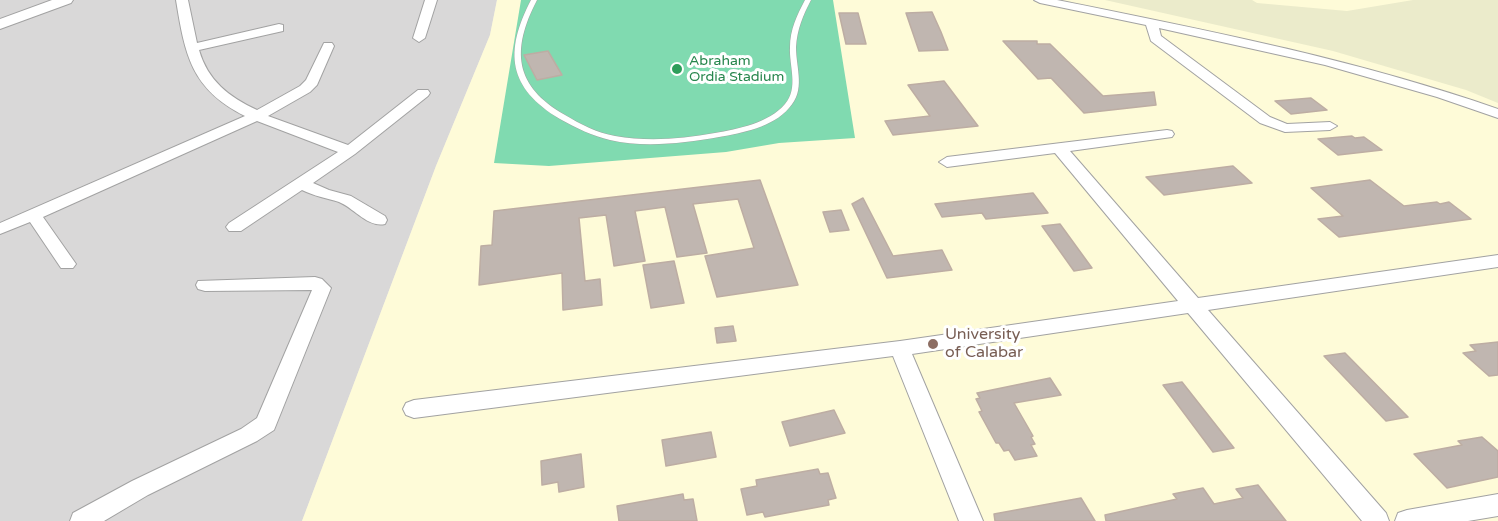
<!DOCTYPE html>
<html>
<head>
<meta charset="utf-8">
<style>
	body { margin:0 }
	canvas { display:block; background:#ece7e0 }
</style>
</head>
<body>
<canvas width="1498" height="521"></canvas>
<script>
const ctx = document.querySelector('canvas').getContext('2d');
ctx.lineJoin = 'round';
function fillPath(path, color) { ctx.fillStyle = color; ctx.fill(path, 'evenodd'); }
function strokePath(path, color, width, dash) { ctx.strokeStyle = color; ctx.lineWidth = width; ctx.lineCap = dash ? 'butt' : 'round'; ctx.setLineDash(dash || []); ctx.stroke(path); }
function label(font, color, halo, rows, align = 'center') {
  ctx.font = font + ' "Varela Round",sans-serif'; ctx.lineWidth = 6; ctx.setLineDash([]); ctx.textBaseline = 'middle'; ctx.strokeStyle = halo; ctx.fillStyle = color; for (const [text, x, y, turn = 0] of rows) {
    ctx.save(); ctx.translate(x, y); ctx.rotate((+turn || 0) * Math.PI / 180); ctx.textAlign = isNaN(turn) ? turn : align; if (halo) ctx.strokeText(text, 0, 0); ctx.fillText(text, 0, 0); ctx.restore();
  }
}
fillPath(new Path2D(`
	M0,0H497L490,35L436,166L302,521H0Z`), '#d9d8d8');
fillPath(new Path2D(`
	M497,0H1498V521H302L436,166L490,35Z`), '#fefbd8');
fillPath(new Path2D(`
	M1105,0H1252L1257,3L1347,11L1413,0H1498V103L1466,90L1333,51Z`), '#ebebcb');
fillPath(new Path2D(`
	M521,0H833L855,138L779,143L726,152L549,166L494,163Z`), '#80dab0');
const building = new Path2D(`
	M932,12L941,32L948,50L919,51L906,13Z
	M839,13H858L866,44H846Z
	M1003,41H1037V44H1050L1103,96L1154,92L1156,105L1084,113L1051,78L1038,79Z
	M548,51L562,75L537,80L524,55Z
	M944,81L978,126L893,135L885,121L930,116L908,85Z
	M1311,98L1327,110L1291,114L1275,101Z
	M1352,136L1355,138L1364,137L1382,150L1338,155L1318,139Z
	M1233,166L1252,183L1164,195L1146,177Z
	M760,180L798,285L717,297L705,256L754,248L738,199L693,204L707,253L677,257L665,207L635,211L645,261L614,266L606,215L579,218L585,281L600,279L602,305L563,310L562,273L479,285L481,246L492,245L494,211Z
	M1370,180L1404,206L1437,202L1440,204L1449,202L1471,219L1339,237L1318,219L1343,216L1311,188Z
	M1033,193L1048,213L986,219L982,213L942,217L935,204Z
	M863,198L893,256L942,250L952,270L887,278L852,204Z
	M841,210L849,230L830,232L823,212Z
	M1060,224L1092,268L1074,271L1042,226Z
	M674,261L684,303L651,308L643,265Z
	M733,326L736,341L717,343L715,328Z
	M1498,342V375L1489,376L1463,353L1476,351L1470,345Z
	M1345,353L1408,417L1386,421L1324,356Z
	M1050,378L1061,395L1014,403L1033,436L1031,437L1035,444L1031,445L1037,456L1015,460L1009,450L1004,451L999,443H996L979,412L982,411L976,399L980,398L977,393Z
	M1182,382L1234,448L1213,452L1163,385Z
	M834,410L845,433L790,446L782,422Z
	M711,432L716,457L666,466L662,440Z
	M1482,437L1498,451V477L1447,488L1414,454L1462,445L1458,441Z
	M581,454L584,487L559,492L558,482L542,485L541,461Z
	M818,469L820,474L828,473L836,498L828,500L829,505L765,517L763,512L747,515L741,489L757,486L756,480Z
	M1258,485L1286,521H1106L1105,515L1177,499L1173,494L1203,488L1214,504L1243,498L1236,489Z
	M683,494L684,500L693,499L697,521H619L617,506Z
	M1081,498L1095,521H995L994,514Z`);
fillPath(building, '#c0b6b0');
strokePath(building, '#bdada3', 1.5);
const service = new Path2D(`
	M531,0H537C511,50 514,86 565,115C580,124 597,133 615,136C648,142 682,139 715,133C738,129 769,123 785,104C799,88 789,66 790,47C790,30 797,15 805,0H811C803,15 797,30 796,47C796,69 806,90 789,108C773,127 742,133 719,137C684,143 645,148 610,140C593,136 576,128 560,119C508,88 504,52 531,0Z`);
const minor = new Path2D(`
	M176,0H188L197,43L279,24L283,25V31L199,50C208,81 229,97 257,110L300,86L306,80L324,43H332L334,46L317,85L310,92L268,116L348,145L418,90H428L430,93L428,96L355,154L313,183L329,190L351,196L385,216L387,220L385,224C368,228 354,208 339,202C326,198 314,196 302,190L241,231H229L226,227L229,223L338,152L257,121L43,217L76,264L73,268H61L30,222L0,234V223L245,116C191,89 185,55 176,0Z
	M425,0H437L425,38L419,42L413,38Z
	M1034,0H1057C1206,30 1354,59 1498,109V118L1437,97L1325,65L1159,28L1161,36L1270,117L1287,124L1330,122L1337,126L1330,130L1285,132L1260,123L1151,41L1146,25L1040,3Z
	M1167,130L1172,131L1174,134L1172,137L1070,151L1198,298L1498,255V267L1208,310L1386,513L1389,521H1362L1188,313L912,354L983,521H959L893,356L414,418L406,415L403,409L406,403L414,400L900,341L1178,301L1055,153L947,167L939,162L947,157Z
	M315,277L322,279L331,288L274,430L257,441L148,495L104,521H70L73,513L132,481L241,429L257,418L312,290L205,291L198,289L196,285L198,281Z
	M1498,494V516L1468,521H1395L1398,513L1407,510Z`);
const tertiary = new Path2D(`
	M52,0H73L71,3L0,29V19Z`);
strokePath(service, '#a2a2a2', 1);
strokePath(minor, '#a2a2a2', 2);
strokePath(tertiary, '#a2a2a2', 2);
fillPath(service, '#fff');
fillPath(minor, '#fff');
fillPath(tertiary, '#fff');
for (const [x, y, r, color] of [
	[677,69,6,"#2e9e5b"],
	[933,344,6,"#8d6e63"]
]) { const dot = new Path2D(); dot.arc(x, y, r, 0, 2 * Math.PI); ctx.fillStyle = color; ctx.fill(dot); strokePath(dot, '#fff', 2); }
label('14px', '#27864d', '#fff', [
	["Abraham",689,61],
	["Ordia Stadium",689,77]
], 'left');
label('16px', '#785e54', '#fff', [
	["University",945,335],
	["of Calabar",945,353]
], 'left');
</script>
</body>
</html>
